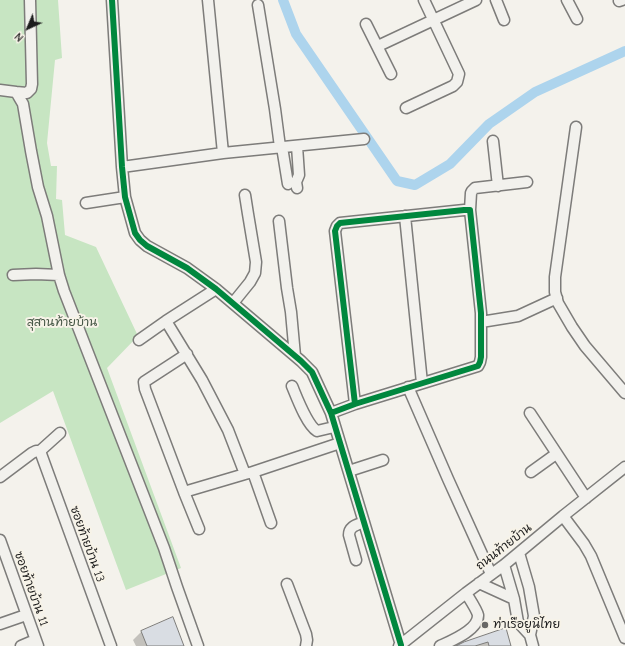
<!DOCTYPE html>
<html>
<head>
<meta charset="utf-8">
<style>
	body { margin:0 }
	#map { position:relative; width:625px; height:646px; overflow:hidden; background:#f4f2ec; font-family:"Comic Neue",sans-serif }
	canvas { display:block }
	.north { position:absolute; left:8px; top:8px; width:40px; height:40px; -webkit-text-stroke:3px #f7f3e8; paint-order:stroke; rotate:224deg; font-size:11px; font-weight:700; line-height:16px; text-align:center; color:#1c1c1c }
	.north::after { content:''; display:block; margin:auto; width:14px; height:18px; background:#1c1c1c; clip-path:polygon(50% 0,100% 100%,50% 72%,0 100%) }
</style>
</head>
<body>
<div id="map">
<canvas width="625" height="646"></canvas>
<div class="north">N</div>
</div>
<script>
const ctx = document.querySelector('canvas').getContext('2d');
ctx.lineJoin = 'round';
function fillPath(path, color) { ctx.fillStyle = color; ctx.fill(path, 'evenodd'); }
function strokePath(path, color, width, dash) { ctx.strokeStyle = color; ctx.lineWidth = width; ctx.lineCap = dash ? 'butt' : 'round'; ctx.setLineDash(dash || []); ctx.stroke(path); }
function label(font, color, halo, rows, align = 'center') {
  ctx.font = font + ' "Comic Neue","Playpen Sans Thai",sans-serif'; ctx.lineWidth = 4; ctx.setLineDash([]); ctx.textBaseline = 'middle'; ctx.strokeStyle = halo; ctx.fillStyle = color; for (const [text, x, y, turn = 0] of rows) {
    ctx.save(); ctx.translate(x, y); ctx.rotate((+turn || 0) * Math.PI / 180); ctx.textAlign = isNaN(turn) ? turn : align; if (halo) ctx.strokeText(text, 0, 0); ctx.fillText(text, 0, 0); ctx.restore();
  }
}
fillPath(new Path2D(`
	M0,0H58L62,58L55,60L47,143L51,166H57L56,199L62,200L65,235L96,247L138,336L107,368L181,568L126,590L53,391L0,423Z`), '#c7e5c2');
fillPath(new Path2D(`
	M505,630L510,646H457Z
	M141,632L183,646H136L133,640Z`), '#0003');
strokePath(new Path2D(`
	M283,0L296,34L397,181L415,185L450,164L489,124L535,92L625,51`), '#add4ed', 10);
const building = new Path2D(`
	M173,617L184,646H147L141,631Z
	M506,628L511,646H489L488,642L475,646H456L464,642Z`);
fillPath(building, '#d9dde3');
strokePath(building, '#7d7c7a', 1);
const minor = new Path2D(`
	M112,0L122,167L125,197L135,233L140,240L147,246L187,268L216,289L301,361L312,372L324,398L331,413L401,645
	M208,0L223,153
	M496,0L504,20
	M567,0L577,19
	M619,1L622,0
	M258,5L275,109L280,147
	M366,24L391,74
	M378,46L476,0
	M0,90L16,92L23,104L31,151L38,187L47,216L59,275L64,291L164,548L177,587L198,646
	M16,92L27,93L31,89L32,84L30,0
	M406,108L453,86L457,82L459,74L424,0
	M576,127L555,277V292L558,303L572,327L585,346L625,393
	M493,141L498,186
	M282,147L288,184
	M122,167L223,153L364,139
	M297,188L296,182L299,175L297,146
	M86,203L125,197
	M470,210L471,193L472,191L475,188L527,182
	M405,216L422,383
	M279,221L287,288L291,312L295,356
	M13,275L36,274L59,275
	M233,303L250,282L255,273L256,262L248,214L245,195
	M166,321L202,380L228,430L245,474L253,472L271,523
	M481,322L518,316L557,298
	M139,340L166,321L216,289
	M187,354L144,382L145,389L184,492L199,529
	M292,386C297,398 307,425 317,431L334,427
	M408,387L448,479L491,574
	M331,413L355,404L478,366L480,362L481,357V313L470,210H464L340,223L337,226L335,231L355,404
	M530,413L586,498
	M40,451L111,646
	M349,471L383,460
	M253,472L340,443
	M531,472L556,454
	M0,477L32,453L36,451H40L60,433
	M184,492L245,474
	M563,516L584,544L591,556L625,638
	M0,540L38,646
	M519,553L529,587L534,616L530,635
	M356,560L349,535C349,526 357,525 364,522
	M504,565L514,599L518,622L530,635L533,646
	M479,583L514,599
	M287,584L306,634L307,640L306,646
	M0,624L26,615
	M21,646L35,640
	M399,646L466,593L504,565L563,516L625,467
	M440,646C451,641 479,630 478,615C477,610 469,598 466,593`);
strokePath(minor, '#7d7c7a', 13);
strokePath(minor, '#f2f1ed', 10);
strokePath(new Path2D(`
	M112,0L122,167L125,197L135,233L140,240L147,246L187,268L216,289L301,361L312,372L324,398L331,413L401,645
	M331,413L355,404L478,366L480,362L481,357V313L470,210H464L340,223L337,226L335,231L355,404`), '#00873e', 6);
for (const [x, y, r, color] of [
	[485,625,4,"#686765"]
]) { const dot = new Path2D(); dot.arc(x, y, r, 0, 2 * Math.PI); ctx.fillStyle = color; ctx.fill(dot); strokePath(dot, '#f7f3e8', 1.5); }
label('12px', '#454', '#f7f3e8', [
	["สุสานท้ายบ้าน",62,323]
]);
label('12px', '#1c1c1c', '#f7f3e8', [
	["ซอยท้ายบ้าน 13",87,544,70],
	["ถนนท้ายบ้าน",504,547,-38],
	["ซอยท้ายบ้าน 11",31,589,70]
]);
label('12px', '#1c1c1c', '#f7f3e8', [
	["ท่าเรือยูนิไทย",493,625]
], 'left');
</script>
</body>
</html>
